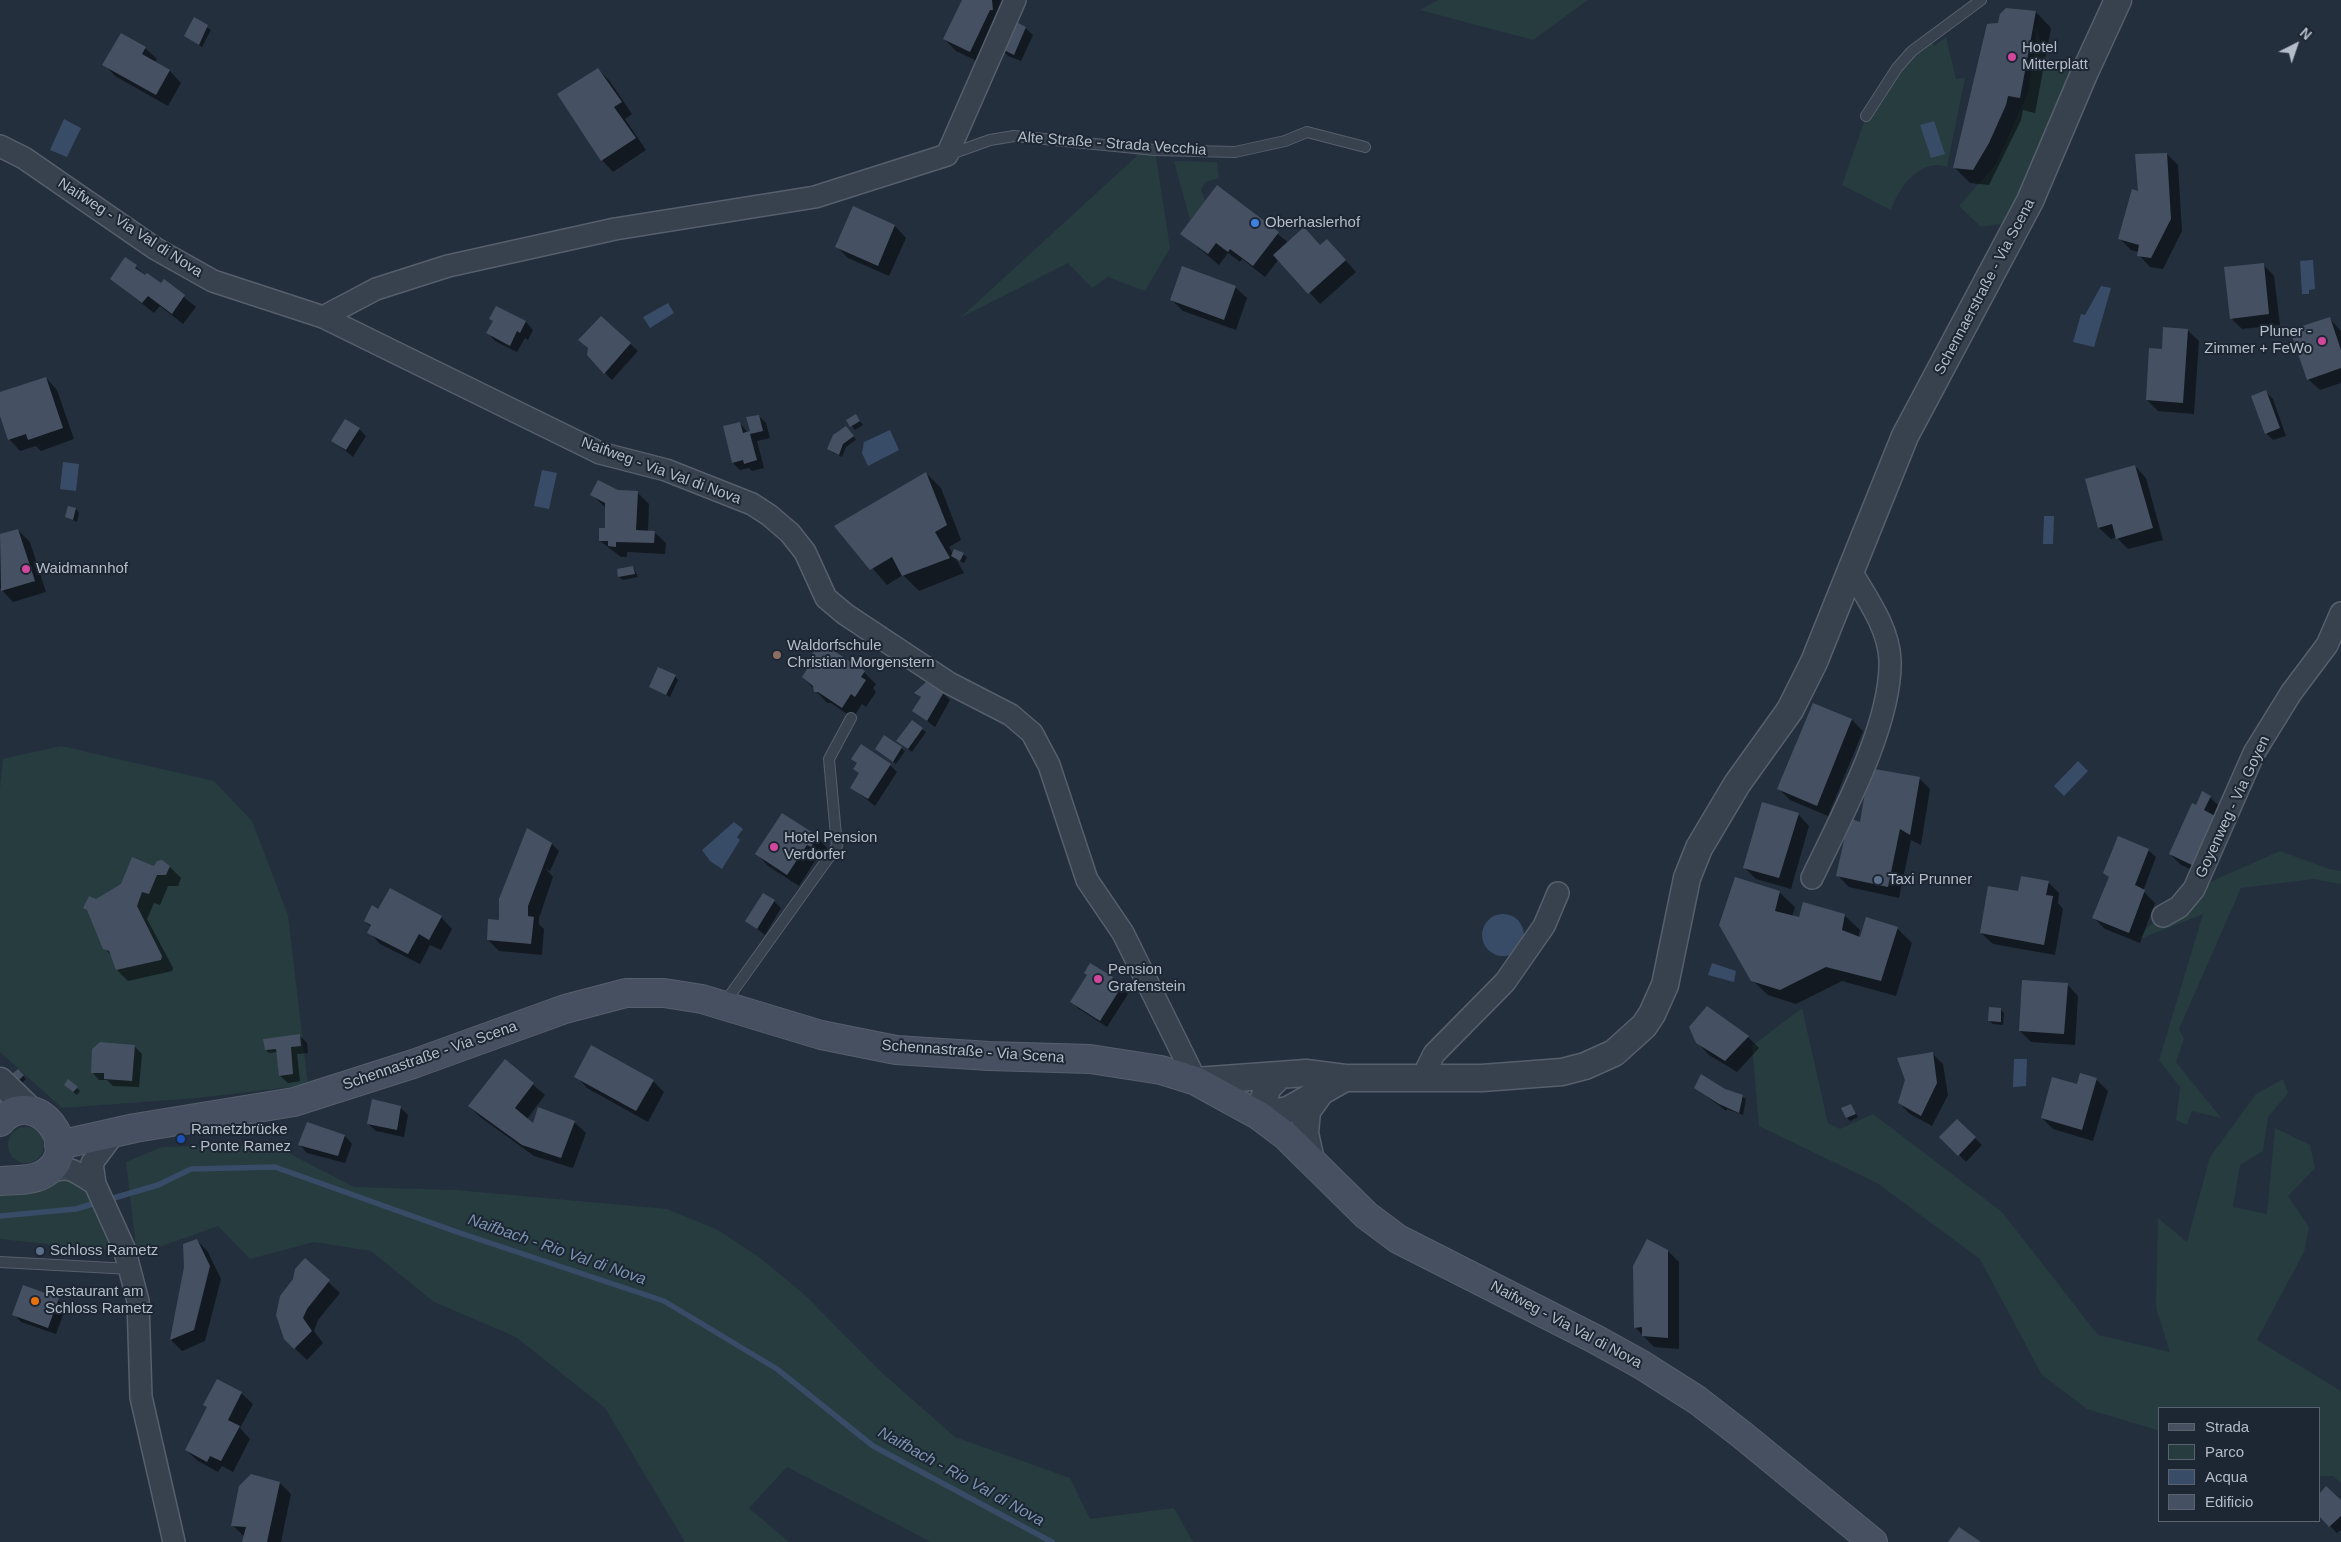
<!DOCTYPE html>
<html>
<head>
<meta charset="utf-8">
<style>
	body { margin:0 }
	#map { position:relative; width:2341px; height:1542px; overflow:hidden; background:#242f3e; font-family:Helvetica,sans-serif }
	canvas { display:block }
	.legend { position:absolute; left:2158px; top:1407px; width:162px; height:115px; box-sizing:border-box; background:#1d2633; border:1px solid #59626f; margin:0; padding:6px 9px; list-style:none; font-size:15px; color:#b4bcc9 }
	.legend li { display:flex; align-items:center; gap:10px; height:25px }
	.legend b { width:25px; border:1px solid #59626f }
	.north { position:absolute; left:2271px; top:20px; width:50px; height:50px; -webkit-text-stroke:4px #1d2633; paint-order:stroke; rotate:41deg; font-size:14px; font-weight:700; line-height:20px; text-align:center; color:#b4bcc9 }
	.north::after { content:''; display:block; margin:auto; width:18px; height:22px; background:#b4bcc9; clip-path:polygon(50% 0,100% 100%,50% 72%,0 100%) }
</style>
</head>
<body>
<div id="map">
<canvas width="2341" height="1542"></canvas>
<ul class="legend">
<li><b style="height:6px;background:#465061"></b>Strada</li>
<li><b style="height:14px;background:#263c3f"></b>Parco</li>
<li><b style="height:14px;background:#394c67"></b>Acqua</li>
<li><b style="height:14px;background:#455162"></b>Edificio</li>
</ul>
<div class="north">N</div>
</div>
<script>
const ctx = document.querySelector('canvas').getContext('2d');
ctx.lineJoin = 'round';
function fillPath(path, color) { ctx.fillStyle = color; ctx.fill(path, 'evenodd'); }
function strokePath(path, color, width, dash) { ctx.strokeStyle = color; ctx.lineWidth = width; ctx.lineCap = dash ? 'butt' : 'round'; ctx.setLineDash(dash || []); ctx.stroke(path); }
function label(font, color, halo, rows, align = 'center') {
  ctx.font = font + ' Helvetica,sans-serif'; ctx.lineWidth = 4; ctx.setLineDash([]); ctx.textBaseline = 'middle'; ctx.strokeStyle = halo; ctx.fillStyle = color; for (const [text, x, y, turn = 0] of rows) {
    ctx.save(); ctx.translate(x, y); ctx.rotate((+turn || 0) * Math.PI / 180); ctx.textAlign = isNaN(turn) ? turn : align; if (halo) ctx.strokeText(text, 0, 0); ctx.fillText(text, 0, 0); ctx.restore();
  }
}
fillPath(new Path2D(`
	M1438,0H1588L1533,40L1420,10Z
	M2037,25L2043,55L2072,72L2019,221L1981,227L1959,206L1995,165L2028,93Z
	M1946,37L1956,79L1965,78L1947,167C1919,158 1899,188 1891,210L1842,185L1866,116L1897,68L1930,39L1934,46Z
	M1130,148L1155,150L1170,248L1145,291L1108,277L1092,288L1068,263L960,318L1137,156Z
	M1174,161L1217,162L1219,178L1205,182L1201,190L1205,201L1190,220Z
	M61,746L214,781L252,821L288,915L308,1085L197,1098L62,1108L0,1052V788L3,759Z
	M2280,851L2329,869L2341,871V884L2313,879L2241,888L2179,1029L2184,1039L2176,1062L2221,1118L2192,1111L2187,1125L2176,1120L2180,1087L2159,1060L2203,914L2137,940L2147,928L2194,889Z
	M1802,1008L1828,1123L1840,1129L1873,1114L2002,1212L2098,1335L2170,1352L2156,1308L2158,1218L2187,1242L2210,1157L2256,1094L2283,1079L2288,1093L2268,1117L2263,1151L2240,1165L2233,1207L2267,1214L2275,1128L2310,1145L2315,1168L2288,1196L2309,1227L2304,1252L2257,1340L2341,1391V1483L2333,1476H2320V1408H2160V1431L2087,1409L2042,1375L1980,1259L1877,1183L1759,1126L1752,1046Z
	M8 1145a18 18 0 1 1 36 0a18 18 0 1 1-36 0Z
	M273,1145L354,1187L456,1190L667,1209L718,1230L759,1257L804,1294L880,1371L955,1437L1070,1478L1090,1519L1174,1508L1193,1542H931L787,1467L749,1508L789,1542H685L605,1408L516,1337L434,1302L371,1251L314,1242L250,1259L218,1226L137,1255L126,1162L162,1147Z
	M66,1173L92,1194L113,1246L109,1249L101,1250L0,1239V1184Z`), '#263c3f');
fillPath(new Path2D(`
	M64,119L81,128L67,157L50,150Z
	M1934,121L1945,154L1931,158L1920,125Z
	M2313,260L2315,289L2309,290V294H2302L2300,261Z
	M2101,286L2111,288L2094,347L2073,342L2081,314L2085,315Z
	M668,303L674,313L650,328L643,317Z
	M890,430L899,450L868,466L862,453L864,442Z
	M63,462L79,464L76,491L60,489Z
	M542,470L557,473L549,509L534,506Z
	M2044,516H2054L2053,544H2043Z
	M2078,761L2088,771L2064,796L2054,786Z
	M734,822L743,829L737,837L740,840L722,869L710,861L702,850Z
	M1482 935a21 21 0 1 1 42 0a21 21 0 1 1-42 0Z
	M1712,963L1736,971L1734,982L1708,975Z
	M2014,1059H2027L2026,1086L2013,1087Z`), '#394c67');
fillPath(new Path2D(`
	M963,0H1002L1003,17L981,63L956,51L944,39Z
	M2006,10L2036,12L2051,28L2035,113L2023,110L2021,120L1989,185L1970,183L1955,168L1999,24Z
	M195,19L211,30L202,47L185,36Z
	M1025,28L1033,35L1021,61L1008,56L1001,48Z
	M145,48L157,59L154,63L170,71L181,83L168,106L115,76L104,64Z
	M598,69L609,80L632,114L625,119L646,150L613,172L602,160L559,94Z
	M2167,154L2178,165L2182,231L2163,269L2150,267L2139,255V252L2131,250L2120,239L2139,192Z
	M1217,186L1289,243L1321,246L1338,252L1356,272L1320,304L1279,259L1265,277L1242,259L1240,262L1228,253L1219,265L1182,234Z
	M854,208L895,226L906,238L889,276L848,258L837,247Z
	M125,258L146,276L162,285L164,281L196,307L183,324L160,306L154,313L111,279Z
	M2263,264L2274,276L2280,325L2242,329L2231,318Z
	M1235,287L1247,298L1236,330L1183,311L1172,300Z
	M496,307L526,322L533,330L528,340L525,338L517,352L495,341L488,333L494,321Z
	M601,317L638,351L612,380L605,373Z
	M2329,318L2341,331V383L2320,390L2308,379Z
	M2187,330L2199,341L2194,414L2158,411L2147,400L2163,350Z
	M46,378L57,390L74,439L41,451L36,446L20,451L9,439L0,412V394Z
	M2266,392L2273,399L2286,436L2273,440L2266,433Z
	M759,416L766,423L770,438L757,441L764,468L752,471L749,468L740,470L733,463L724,427L740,423L748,433L751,432Z
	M856,416L863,425L855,430L848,421Z
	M359,429L366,436L353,457L333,441Z
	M850,431L856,440L846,447L842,457L832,452L829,449Z
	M2135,466L2146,478L2163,540L2128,549L2116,537L2111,539L2099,528L2086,480Z
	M926,473L941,488L961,540L949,547L953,554H963L967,557L964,563L956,559L964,573L919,591L903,575L887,585L836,526Z
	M617,492H637L649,504L648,532H654L666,543L665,554L627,552V557H621L600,541L606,530V508L592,495Z
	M76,509L79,513L77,522L66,517Z
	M18,530L30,542L46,592L13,602L0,588V535Z
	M633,567L638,577L623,580L619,577L618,570Z
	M821,644L864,672L876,684L873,688L876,692L866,707L862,704L853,718L831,703H827L803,677Z
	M675,676L678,680L670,697L651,686Z
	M916,693H943L950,700L935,727L914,711L922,698Z
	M1852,720L1863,731L1828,816L1790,800L1779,789Z
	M912,722L926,732L912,752L901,744Z
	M885,736L905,751L896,764L876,749Z
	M890,765L897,772L875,806L851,787Z
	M1919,778L1930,789L1921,845L1911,840L1899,898L1849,887L1838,876L1861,824Z
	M2210,797L2221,808L2208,877L2181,865L2170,854L2196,806Z
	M1798,814L1809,826L1791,889L1756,879L1744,867Z
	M817,837L828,849L823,858L819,855L799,886L768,866L757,854Z
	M552,844L559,851L550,871L546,869L553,877L539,918V924L544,929L542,955L499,951L488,940Z
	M2148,850L2156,857L2143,891L2155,903L2140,943L2105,929L2094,918L2110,878L2105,873Z
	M158,863H166L181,878L178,886H168L160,905L154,903L147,919L173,968L172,971L128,981L117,970L112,956L104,948L89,912L85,908L154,868Z
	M2048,882L2059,893L2058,903L2063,909L2055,955L1993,944L1981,933L2019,893Z
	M1779,892L1795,907L1792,917L1800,918L1844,915L1860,930L1858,938L1897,928L1912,943L1896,996L1842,981L1796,1004L1768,995L1752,980Z
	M774,901L781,908L765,935L747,921Z
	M379,910L441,917L452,929L441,950L430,945L420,964L380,944L369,932L371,927L365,921Z
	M1088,976L1113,978L1128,994L1107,1027L1079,1009L1071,1002Z
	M2067,984L2078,996L2075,1045L2031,1042L2020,1031Z
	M2000,1009L2004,1013L2003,1025L1993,1024L1989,1021Z
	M299,1035L307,1043L308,1053L297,1054L300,1081L288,1083L280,1076L277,1052L269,1053L266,1050Z
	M1748,1037L1759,1048L1737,1072L1709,1055L1698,1043Z
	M134,1046L142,1054L139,1087L113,1086L107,1080H99L92,1072Z
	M1932,1053L1943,1064L1948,1095L1932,1126L1910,1114L1899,1103Z
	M505,1061L545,1095L527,1119L533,1125L574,1122L586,1133L573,1168L534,1156L480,1117L469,1106Z
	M18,1071L26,1079L22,1083L14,1075Z
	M576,1076L653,1081L664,1092L648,1122L587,1088Z
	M2096,1079L2108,1091L2093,1141L2053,1129L2042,1118L2078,1085Z
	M68,1088H77L80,1091L77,1095Z
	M1696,1088L1725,1091L1742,1096L1746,1099L1743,1115L1727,1109L1726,1111Z
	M1851,1105L1858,1117L1850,1121L1847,1118Z
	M400,1107L408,1115L404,1137L376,1131L368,1124Z
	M1957,1120L1982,1145L1966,1162L1941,1137Z
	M307,1124L345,1136L352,1144L345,1163L307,1153L300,1145Z
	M197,1240L208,1252L221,1279L205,1341L182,1351L171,1340L186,1267Z
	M1668,1251L1679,1262V1349L1654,1347L1635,1327Z
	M305,1260L340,1293L318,1320L314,1331L323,1343L307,1360L285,1339L294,1280Z
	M58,1300L66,1307L56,1334L21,1322L14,1314Z
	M241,1393L253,1404L240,1428L250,1439L233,1472L222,1466L218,1472L198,1461L186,1450L208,1408L205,1405Z
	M280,1483L291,1494L281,1542H243L245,1537L232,1525Z
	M2326,1488L2341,1502V1530L2337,1533L2320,1516V1494Z`), '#0007');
strokePath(new Path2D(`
	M107,1200L158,1185L191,1169L275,1167L457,1232L664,1301L777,1369L873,1446L1052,1542
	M0,1216L76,1209L99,1202`), '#394c67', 5.5);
fillPath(new Path2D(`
	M962,0H992L993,10H990L970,52L943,39Z
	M2006,8L2036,11L2020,98L2008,96L2006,105L1989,143L1973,170L1953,168L1987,24L1998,23L2000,14Z
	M194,17L208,25L199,45L184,36Z
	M1012,20L1026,27L1014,55L1000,48Z
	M121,33L146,47L142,54L170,70L156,95L102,65Z
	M598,68L622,102L614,107L636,138L601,161L557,94Z
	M2167,153L2171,219L2151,258L2137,256L2139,245L2118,239L2132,189L2138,191L2135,154Z
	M1217,185L1279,232L1253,266L1230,249L1228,252L1216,243L1208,254L1180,234Z
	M853,206L895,225L878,266L835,247Z
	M1304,227L1320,245L1327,239L1346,260L1308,294L1273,255Z
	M125,257L137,265L135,268L145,275L147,273L161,283L164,279L185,295L172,314L148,296L142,303L110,279Z
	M2264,263L2269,314L2230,319L2224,267Z
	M1182,266L1236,286L1224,320L1170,300Z
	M496,306L526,321L520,333L517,331L510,346L486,333L493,321L489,319Z
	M601,316L631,343L604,374L587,355L588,348L578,340Z
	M2330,317L2341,350V368L2307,380L2290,330Z
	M2163,327L2188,329L2183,403L2146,400L2149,348L2162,349Z
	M46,377L63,428L28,440L26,434L8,440L0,416V392Z
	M2266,390L2280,428L2265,434L2251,396Z
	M856,414L860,421L850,427L846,420Z
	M759,415L763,431L750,434L757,460L744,464L743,460L732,463L723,426L740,422L743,433L750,431L746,417Z
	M345,419L360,428L346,450L331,441Z
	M846,426L854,436L843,444L839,455L827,449L833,435Z
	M2135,465L2153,528L2116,539L2112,524L2098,528L2085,479Z
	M926,472L947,525L935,532L950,558L902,576L892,557L870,570L834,526Z
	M598,480L618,490L638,491L636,530L655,531L654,543L616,542V547L608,546V541H599V528H605V503L590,495Z
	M68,506L76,508L73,520L65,517Z
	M18,529L35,581L1,591L0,534Z
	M954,549L964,553L960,561L951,556Z
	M633,566L635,574L618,577L617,569Z
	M820,642L865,671L861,677L866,680L855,697L851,694L842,708L818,692H814L813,686L802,677L807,669L804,667Z
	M658,667L676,675L666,695L649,687Z
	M926,682L944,692L927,721L912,711L921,697L914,693Z
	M1813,703L1852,719L1817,806L1777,789Z
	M912,720L923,728L908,749L896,741Z
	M884,735L902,747L893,762L875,749Z
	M861,744L891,764L868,799L850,788L859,773L853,769L857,763L851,759Z
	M1869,768L1920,777L1910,835L1900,829L1888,887L1836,876L1849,818L1860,822Z
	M2202,791L2211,796L2204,810L2219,818L2196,867L2169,854L2192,803L2196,805Z
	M1762,802L1799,813L1779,878L1743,868Z
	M782,813L818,836L811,847L807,845L787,875L755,854Z
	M527,828L552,843L528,906V916L534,917L531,944L487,940L488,919L499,920V899Z
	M2118,836L2149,849L2135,885L2145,890L2129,933L2092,918L2109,877L2103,873Z
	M132,857L154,866L157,861L162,860L170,866L166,875H157L149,894L142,892L137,906L162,956L161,960L116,970L109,951L103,949L87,910L83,908L89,896L96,899L121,884Z
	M2021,876L2049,881L2046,895L2053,896L2044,945L1980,933L1988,886L2018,891Z
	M1735,877L1780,891L1775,911L1799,917L1803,902L1845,914L1842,930L1860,937L1866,917L1898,927L1881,981L1826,967L1780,990L1751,981L1719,925Z
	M390,888L442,916L429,940L419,934L408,954L367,933L371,925L364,921L372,905L378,909Z
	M763,893L775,900L757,929L745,921Z
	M1090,963L1113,977L1112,980L1122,986L1100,1021L1070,1002L1087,975L1084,973Z
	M2022,980L2068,983L2064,1034L2019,1031Z
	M1707,1006L1749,1036L1725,1061L1696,1043L1689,1027Z
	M1989,1007L2001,1008V1022L1988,1021Z
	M300,1034L301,1046L291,1047L293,1074L279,1076L276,1049L265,1050L263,1039Z
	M100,1042L135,1045L132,1081L104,1079V1073H91L92,1049Z
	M591,1045L654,1080L636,1111L574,1077Z
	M1933,1052L1937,1083L1921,1116L1898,1103L1905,1080L1897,1058Z
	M505,1059L534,1083L515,1108L533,1123L538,1107L575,1121L561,1158L522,1145L468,1106Z
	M18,1069L24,1075L18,1081L12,1074Z
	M2080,1073L2097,1078L2082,1130L2041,1118L2052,1077L2077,1084Z
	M1701,1074L1725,1089L1743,1095L1739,1113L1719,1104L1694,1088Z
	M68,1079L78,1087L73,1092L64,1085Z
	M372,1099L401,1106L397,1130L367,1124Z
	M1851,1104L1856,1114L1846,1118L1841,1108Z
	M1957,1119L1976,1137L1958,1156L1939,1137Z
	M307,1122L345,1135L338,1156L298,1145Z
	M197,1239L210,1266L194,1330L170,1340L184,1267L183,1244Z
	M1647,1239L1668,1250V1338L1642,1336V1327L1634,1328L1633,1266Z
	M305,1258L330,1280L307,1309L303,1318L312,1331L294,1349L284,1339L276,1315L280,1296L293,1279L295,1269Z
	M23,1285L59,1298L48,1328L12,1315Z
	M217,1379L242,1392L228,1420L240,1426L221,1461L210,1456L207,1462L185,1450L207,1407L203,1405Z
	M251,1474L280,1482L267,1542H242L246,1527L231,1526L239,1486Z
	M2326,1486L2341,1500V1516L2329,1527L2320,1517V1493Z
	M1959,1527L1981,1542H1948Z`), '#455162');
const service = new Path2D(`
	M1866,116L1897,68L1912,51L1981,0
	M948,155L990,140L1014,136L1155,150L1235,152L1285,141L1307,132L1365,147
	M723,1005L837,846L829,759L851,718
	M0,1262L131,1269`);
const minor = new Path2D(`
	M0,146L24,158L156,249L213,281L323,317L600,453L666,470L752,504L769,515L790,533L805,552L826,598L845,614L949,683L1011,715L1032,733L1049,765L1087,880L1123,933L1196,1081
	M323,317L376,289L448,266L615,229L815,197L947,155L1015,0
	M1812,878C1840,819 1892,725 1890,660C1889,629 1867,598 1852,573
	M2163,916L2179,907L2194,889L2254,753L2291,693L2327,645L2341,613
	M1422,1078L1434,1054L1505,982L1544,926L1558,893
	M113,1135L92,1163L95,1184L124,1248L138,1301L141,1397L174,1542
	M42,1175C69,1164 72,1169 95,1184`);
const tertiary = new Path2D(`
	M1278,1077L1268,1087L1258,1115L1288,1110L1345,1078
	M0,1081L31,1111
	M1196,1081L1306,1073L1345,1078H1482L1562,1072L1585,1066L1614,1053L1644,1026L1652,1014L1665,985L1687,878L1699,848L1737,784L1790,710L1814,662L1905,436L2030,201L2084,74L2118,0
	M1311,1161L1305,1133L1307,1111L1322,1090`);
const secondary = new Path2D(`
	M0,1122C35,1082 88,1151 42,1175C30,1181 13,1180 0,1181
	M59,1145L135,1128L294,1102L413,1064L565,1009L626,993H664L702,999L821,1035L896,1050L989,1056L1090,1059L1161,1070L1196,1081L1258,1115L1286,1136L1366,1215L1398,1239L1595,1339L1642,1365L1697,1400L1741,1434L1873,1542`);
strokePath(service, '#565f6c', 12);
strokePath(minor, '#565f6c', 24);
strokePath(tertiary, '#565f6c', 29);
strokePath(secondary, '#565f6c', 30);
strokePath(service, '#38414e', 10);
strokePath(minor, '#38414e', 21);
strokePath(tertiary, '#38414e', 26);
strokePath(secondary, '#465061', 28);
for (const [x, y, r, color] of [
	[2012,57,5,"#d1479c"],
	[1255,223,5,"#3f7fe0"],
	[2322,341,5,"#d1479c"],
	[26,569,5,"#d1479c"],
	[777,655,5,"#8d6e63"],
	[774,847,5,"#d1479c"],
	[1878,880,5,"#5c6f8a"],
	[1098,979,5,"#d1479c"],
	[181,1139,5,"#1a4fb4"],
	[40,1251,5,"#5c6f8a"],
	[35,1301,5,"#e8710a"]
]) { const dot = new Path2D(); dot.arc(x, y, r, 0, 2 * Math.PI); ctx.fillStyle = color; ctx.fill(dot); strokePath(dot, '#1d2633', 2); }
label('15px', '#b4bcc9', '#1d2633', [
	["Hotel",2022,48],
	["Mitterplatt",2022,65],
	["Oberhaslerhof",1265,223],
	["Pluner -",2312,332,"right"],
	["Zimmer + FeWo",2312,349,"right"],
	["Waidmannhof",36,569],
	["Waldorfschule",787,646],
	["Christian Morgenstern",787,663],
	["Hotel Pension",784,838],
	["Verdorfer",784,855],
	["Taxi Prunner",1888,880],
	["Pension",1108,970],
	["Grafenstein",1108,987],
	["Rametzbrücke",191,1130],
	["- Ponte Ramez",191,1147],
	["Schloss Rametz",50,1251],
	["Restaurant am",45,1292],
	["Schloss Rametz",45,1309]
], 'left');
label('15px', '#b4bcc9', '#1d2633', [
	["Alte Straße - Strada Vecchia",1112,144,4],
	["Naifweg - Via Val di Nova",130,228,33],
	["Schennaerstraße - Via Scena",1985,287,-62],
	["Naifweg - Via Val di Nova",661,471,20],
	["Goyenweg - Via Goyen",2233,807,-65],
	["Schennastraße - Via Scena",973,1052,4],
	["Schennastraße - Via Scena",430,1056,-19],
	["Naifweg - Via Val di Nova",1566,1325,28]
]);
label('italic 16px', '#7c92b1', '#1d2633', [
	["Naifbach - Rio Val di Nova",557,1250,19],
	["Naifbach - Rio Val di Nova",961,1477,29]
]);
</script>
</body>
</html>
